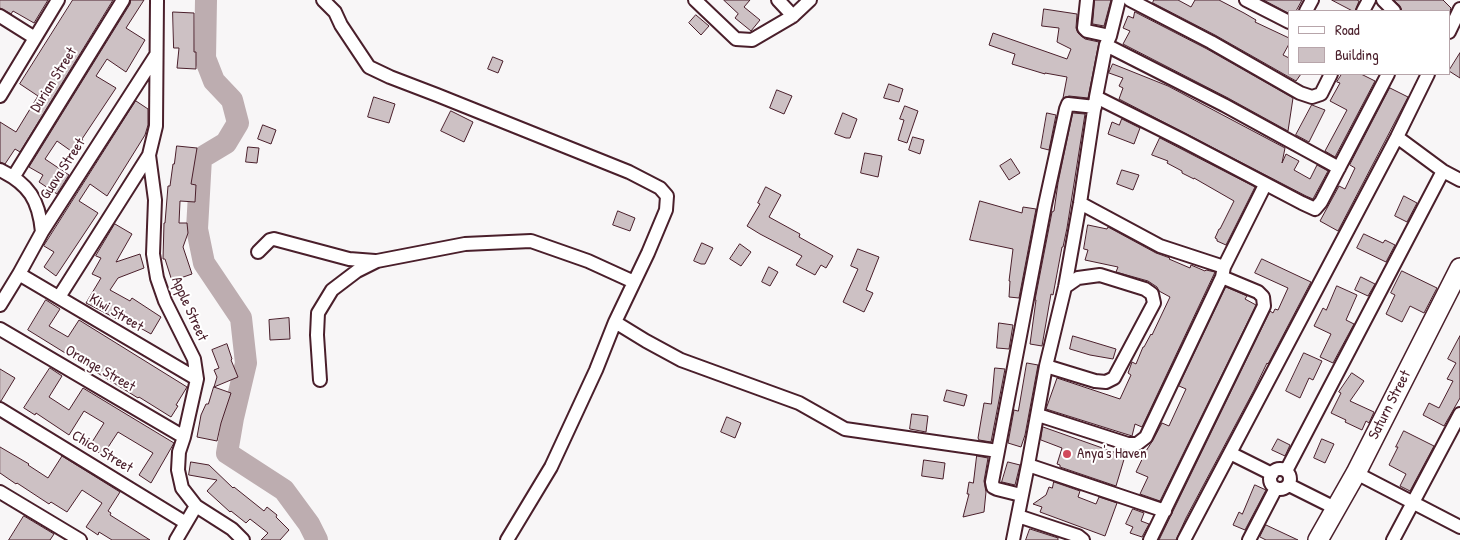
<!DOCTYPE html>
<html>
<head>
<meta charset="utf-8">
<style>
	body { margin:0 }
	#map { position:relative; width:1460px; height:540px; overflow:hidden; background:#f8f6f7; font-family:"Patrick Hand",sans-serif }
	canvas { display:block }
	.legend { position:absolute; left:1288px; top:10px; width:162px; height:65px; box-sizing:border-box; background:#fff; border:1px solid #b7a5aa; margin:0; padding:6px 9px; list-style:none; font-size:15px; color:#4a1f2b }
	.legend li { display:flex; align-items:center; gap:10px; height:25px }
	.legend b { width:25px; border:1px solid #b7a5aa }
</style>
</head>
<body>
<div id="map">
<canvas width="1460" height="540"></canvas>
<ul class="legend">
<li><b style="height:6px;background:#fff"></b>Road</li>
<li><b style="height:14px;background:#cdc1c4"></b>Building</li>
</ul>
</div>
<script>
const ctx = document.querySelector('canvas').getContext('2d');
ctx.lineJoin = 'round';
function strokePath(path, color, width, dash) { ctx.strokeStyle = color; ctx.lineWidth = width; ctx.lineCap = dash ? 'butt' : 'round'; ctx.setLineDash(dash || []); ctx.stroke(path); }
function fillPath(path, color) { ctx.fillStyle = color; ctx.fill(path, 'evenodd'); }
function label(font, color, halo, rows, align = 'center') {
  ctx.font = font + ' "Patrick Hand",sans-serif'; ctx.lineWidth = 4; ctx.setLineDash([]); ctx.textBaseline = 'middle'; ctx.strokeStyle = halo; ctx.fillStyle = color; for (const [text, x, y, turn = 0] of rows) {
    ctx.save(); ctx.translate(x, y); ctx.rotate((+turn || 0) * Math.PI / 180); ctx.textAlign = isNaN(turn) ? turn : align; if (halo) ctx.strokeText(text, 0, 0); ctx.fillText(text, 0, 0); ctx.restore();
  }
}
strokePath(new Path2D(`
	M206,0L205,58L214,81L232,100L238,123L226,143L201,158L197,229L204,263L241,318L246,363L233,418L227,453L284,490L309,524L317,540`), '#bdadb0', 22);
const building = new Path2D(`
	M0,0H48L34,23L13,11L11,14L0,8Z
	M73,0H113L20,152L15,149L5,164L0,162V122L16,132L38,96L20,84Z
	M131,0H144L126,28L145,40L126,72L107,59L96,76L116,88L82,139L83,140L74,153L57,141L45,159L69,175L57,194L39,182L43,175L29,167L130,4Z
	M724,0H750L744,7L760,20L751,31L735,18L738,14Z
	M1095,0H1111L1104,26L1093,24Z
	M1154,0H1178L1191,7L1195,0H1219L1244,13L1256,20L1255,22L1289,38V44L1283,55L1289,58V74H1301L1296,81L1215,35L1153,3Z
	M1264,0H1302L1296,11H1289V13Z
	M1332,0H1357L1359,1L1355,11H1353Z
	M1394,0H1443L1451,8L1450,11H1402L1400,6Z
	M1044,9L1077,14L1076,28L1078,33L1085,39L1099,42L1088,98L1069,96L1063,98L1067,77L1045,73V74L1012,64L1015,54L989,45L993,33L1067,59L1071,49L1057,42L1059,28L1042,26Z
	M173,12L194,13V52H196V69L177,68L179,48H174Z
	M1135,12L1207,49L1293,98L1288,131L1228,98L1123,44L1130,31L1123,28L1128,16L1133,18Z
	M696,15L709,26L701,35L689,23Z
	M1460,53V78L1449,71Z
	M493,57L503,61L498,73L488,69Z
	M1113,64L1168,86L1285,148L1282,163L1286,154L1299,161L1294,170L1310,179L1317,165L1328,171L1314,197L1313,199L1306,196L1119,99L1123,88L1119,86L1123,78L1109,73Z
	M1342,74H1361L1375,81L1335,157L1325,151L1347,110L1330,101L1340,83L1337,82Z
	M889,84L903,89L899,102L884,98Z
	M1390,88L1408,97L1338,231L1320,221L1339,186L1345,189L1355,168L1350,165Z
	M777,90L792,96L784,114L770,108Z
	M374,97L395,104L389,123L368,117Z
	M136,101L148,109V125L145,135L107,196L90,184L79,201L98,213L56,276L44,267L54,252L44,246Z
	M1312,105L1325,110L1309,142L1296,135Z
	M905,106L918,111L907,143L898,140L904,120L900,119Z
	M451,111L473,122L464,142L441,131Z
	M843,113L857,119L850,138H846L835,134Z
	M1047,113L1056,115L1049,150L1041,148Z
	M1073,113L1085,114L1067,228L1063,247H1062L1053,295L1051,294L1042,346L1030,344L1036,300H1035L1052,212L1054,211L1058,183Z
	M1122,119L1140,128L1134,144L1108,134L1112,122L1119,125Z
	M263,125L276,130L271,144L258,139Z
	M913,137L924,140L920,154L909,150Z
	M1160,138L1255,187L1226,245L1217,241V239L1215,238L1219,229H1220L1234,201L1194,178V179L1182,173V171L1167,163L1168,161L1152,155Z
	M177,146L197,148L191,184L196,185L195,202L180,201L179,223H187L188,233L183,247L192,274L172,281L165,259H163L164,223H165L168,186H170L173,164H174Z
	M248,147L259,148L257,163L246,162Z
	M865,153L882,156L878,177L861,173Z
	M1011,159L1020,173L1009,180L1000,166Z
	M1122,170L1139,175L1133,190L1117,184Z
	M766,187L781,195L769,217L800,234L799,237L833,256L826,268L821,265L815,275L796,265L802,256L760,234L747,226L760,204L758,203Z
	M1404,196L1417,203L1407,222L1395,216Z
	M980,201L1022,213L1023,207L1036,209L1019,298L1009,297L1010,281H1009L1013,249L970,240Z
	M618,211L635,218L630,231L613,225Z
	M115,224L132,234L116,262L140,254L144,268L118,278L110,290L130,301L132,298L161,317L151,334L135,325L134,326L118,316L117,319L86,303L101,278L92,274L101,258L96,256Z
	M1088,225L1107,229L1108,227L1156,253L1170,258L1169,259L1190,268L1191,265L1205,271L1206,270L1215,272L1142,427L1135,424L1132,436L1046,409L1057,378L1120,399L1131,375L1128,373L1132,362L1136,364L1143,347H1144L1151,334L1152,335L1170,297L1159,291L1157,287L1148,281L1116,272L1118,267L1085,260L1088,250L1084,249Z
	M1364,234L1383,243L1385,240L1395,245L1386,262L1357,248Z
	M702,243L713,248L705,264H701L694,261Z
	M740,244L751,252L741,266L730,259Z
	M858,249L879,257L866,290L873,293L864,312L843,302L858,269L851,266Z
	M1262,259L1311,282L1268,364L1267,363L1254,390L1186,518L1176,540H1159L1270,311L1273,313L1275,309L1278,310L1288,288L1255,273Z
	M769,267L778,272L770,286L762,282Z
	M1402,271L1437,288L1424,313L1410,306L1402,322L1386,314L1395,295L1391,293Z
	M1361,277L1375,284L1368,296L1355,290Z
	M1337,286L1357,295L1346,320L1354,324L1333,363L1320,357L1331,334L1314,326L1323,308L1326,310Z
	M1226,287L1247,296L1245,299L1256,305L1160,501L1140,494L1148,477L1136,472L1146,451L1153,440L1162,423L1169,426L1186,389L1179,386Z
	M46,300L60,309L49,326L68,337L79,320L187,387L176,405L178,406L171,417L139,397L138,398L28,330Z
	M289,318L290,339L270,340L269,320Z
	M999,323L1013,325L1009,349L997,348Z
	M1073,336L1116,349L1113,359L1090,355L1070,349Z
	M1460,336V398L1444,426L1423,415L1429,403L1439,408L1453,381L1447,379L1456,363L1448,359Z
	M227,344L232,359L231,360L238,377L214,387L217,377L214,370L219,368L212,350Z
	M1304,353L1322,361L1313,380L1309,378L1300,398L1286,391Z
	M1027,363L1038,365L1025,435L1021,447L1008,443L1014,410L1018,411Z
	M50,368L62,376L49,397L69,410L83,388L174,443L151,483L139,475L153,453L118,432L103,455L89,447L104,423L84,411L69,435L36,413L35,415L24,408Z
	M995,368L1005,369L991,442L979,440L978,438L984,403L991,404Z
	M0,369L15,378L1,401H0Z
	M1352,373L1364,381L1350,401L1374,412L1369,423L1366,421L1362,430L1345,422L1346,420L1331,413L1341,393L1339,392Z
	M214,387L231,393L221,423L217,441L197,437L201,415L206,404H208Z
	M947,390L967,395L964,406L944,401Z
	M912,414L928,416L926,432L910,429Z
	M727,417L741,423L735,438L721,432Z
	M1043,427L1125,456L1116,486L1060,467V465L1057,464L1062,448L1041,440Z
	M1404,431L1434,446L1410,491L1400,486L1406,474L1389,465L1398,447H1396Z
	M1278,439L1290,445L1285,456L1272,450Z
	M1322,439L1334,444L1325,463L1314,458Z
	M0,447L29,464L28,465L48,478L62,456L120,492L108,511L111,513L110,515L150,540H112L99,532L98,535L86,527L102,503L82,490L67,512L51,502L49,504L17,483L16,484L0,473Z
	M977,456L988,458L984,481L986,492L984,512L963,517L969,494H967L969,482L973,483Z
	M924,460L945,463L943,479L922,476Z
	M191,462L209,465L233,488L234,487L264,511L267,507L277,515L276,517L289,530L280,540H261L268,533L250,519L246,523L231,511L230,512L207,491L217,480L189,475Z
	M1008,462L1020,465L1015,485L1002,482Z
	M1054,482L1080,491L1078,497L1096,504L1099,497L1117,503L1105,536L1040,512L1042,507L1033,504L1046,495L1049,487L1052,488Z
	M1255,485L1266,490L1245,530L1233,525L1239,512L1242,514Z
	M1133,509L1144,513L1141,521L1149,524L1142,537L1130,533L1133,527L1126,524Z
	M24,516L54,534L50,540H9Z
	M1266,525L1298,540H1266L1260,537Z
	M1030,529L1058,538V540H1026Z`);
fillPath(building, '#cdc1c4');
strokePath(building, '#4a1f2b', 1);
const street = new Path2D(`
	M157,0L156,126L149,155L155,200L153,254L157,278L165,301L194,359L197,379L184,437L179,452L178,470L182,488L196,506L232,529L243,540
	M323,0L335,12L341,25L369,67L390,77L437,95L629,172L660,188L667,196L666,210L648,253L615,322L646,341L681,360L799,403L845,429L998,451
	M695,0L736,39L752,40L793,16L810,0
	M778,0L793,16
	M1087,0L1084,28L1087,31L1110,36
	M1130,0L1211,42L1300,93L1312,97L1321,94L1331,74
	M1246,0L1289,22
	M1383,0L1394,11
	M1306,11L1312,0
	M1363,11L1369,0
	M0,16L35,38
	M1449,32L1460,9
	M1106,45L1224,105L1339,168
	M0,96L58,0
	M1096,97L1106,45L1110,36L1119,0
	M1397,137L1443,171L1460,180
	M0,170C29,184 39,200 42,232
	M14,176L123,0
	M1080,203L1160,246L1224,267L1222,277L1258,292L1263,297L1264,306L1150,540
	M258,252L270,240L274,239L349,259L375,261
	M1224,267L1265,185
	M19,274L197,379
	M59,297L149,155
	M0,305L19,274L42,232L156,55
	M0,329L184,437
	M1046,366L1095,381L1106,382L1114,378L1154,303L1152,294L1145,289L1100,275L1078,278L1065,287
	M320,380L317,335L318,313L332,290L357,271L377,261L465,244L531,241L588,261L634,282
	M0,409L186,523
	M1038,415L1128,444H1137L1146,437L1222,277
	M1230,453L1272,474
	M1028,465L1165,511
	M1270 479a10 10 0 1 1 20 0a10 10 0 1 1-20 0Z
	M1286,471L1443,171
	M1356,473L1460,527
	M1289,485L1335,508
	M0,492L80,540
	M1021,495L997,489L993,487L992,482L998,451L1045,205L1066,109L1068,104L1095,107
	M1018,516L1078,536L1083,540
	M176,540L196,506
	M507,540L551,467L596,370L615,322
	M1013,540L1028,465L1046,366L1065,287L1080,203L1096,97L1182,140L1302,203L1315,209L1321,202L1388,74
	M1184,540L1397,137L1428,74
	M1249,540L1276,488
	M1393,540L1460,414`);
const secondary = new Path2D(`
	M1318,540L1356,473L1460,268`);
strokePath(street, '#4a1f2b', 16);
strokePath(secondary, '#4a1f2b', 22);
strokePath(street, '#fff', 12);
strokePath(secondary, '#fff', 19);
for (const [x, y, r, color] of [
	[1067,454,5,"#d1495b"]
]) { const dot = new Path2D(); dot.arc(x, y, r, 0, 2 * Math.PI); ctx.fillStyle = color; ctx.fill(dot); strokePath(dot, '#fff', 2); }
label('15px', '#4a1f2b', '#fff', [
	["Durian Street",54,80,-58],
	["Guava Street",63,169,-57],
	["Apple Street",189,309,66],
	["Kiwi Street",116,313,31],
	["Orange Street",100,369,30],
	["Saturn Street",1390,405,-63],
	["Chico Street",102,452,31]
]);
label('15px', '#4a1f2b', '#fff', [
	["Anya's Haven",1077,454]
], 'left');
</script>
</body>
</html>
